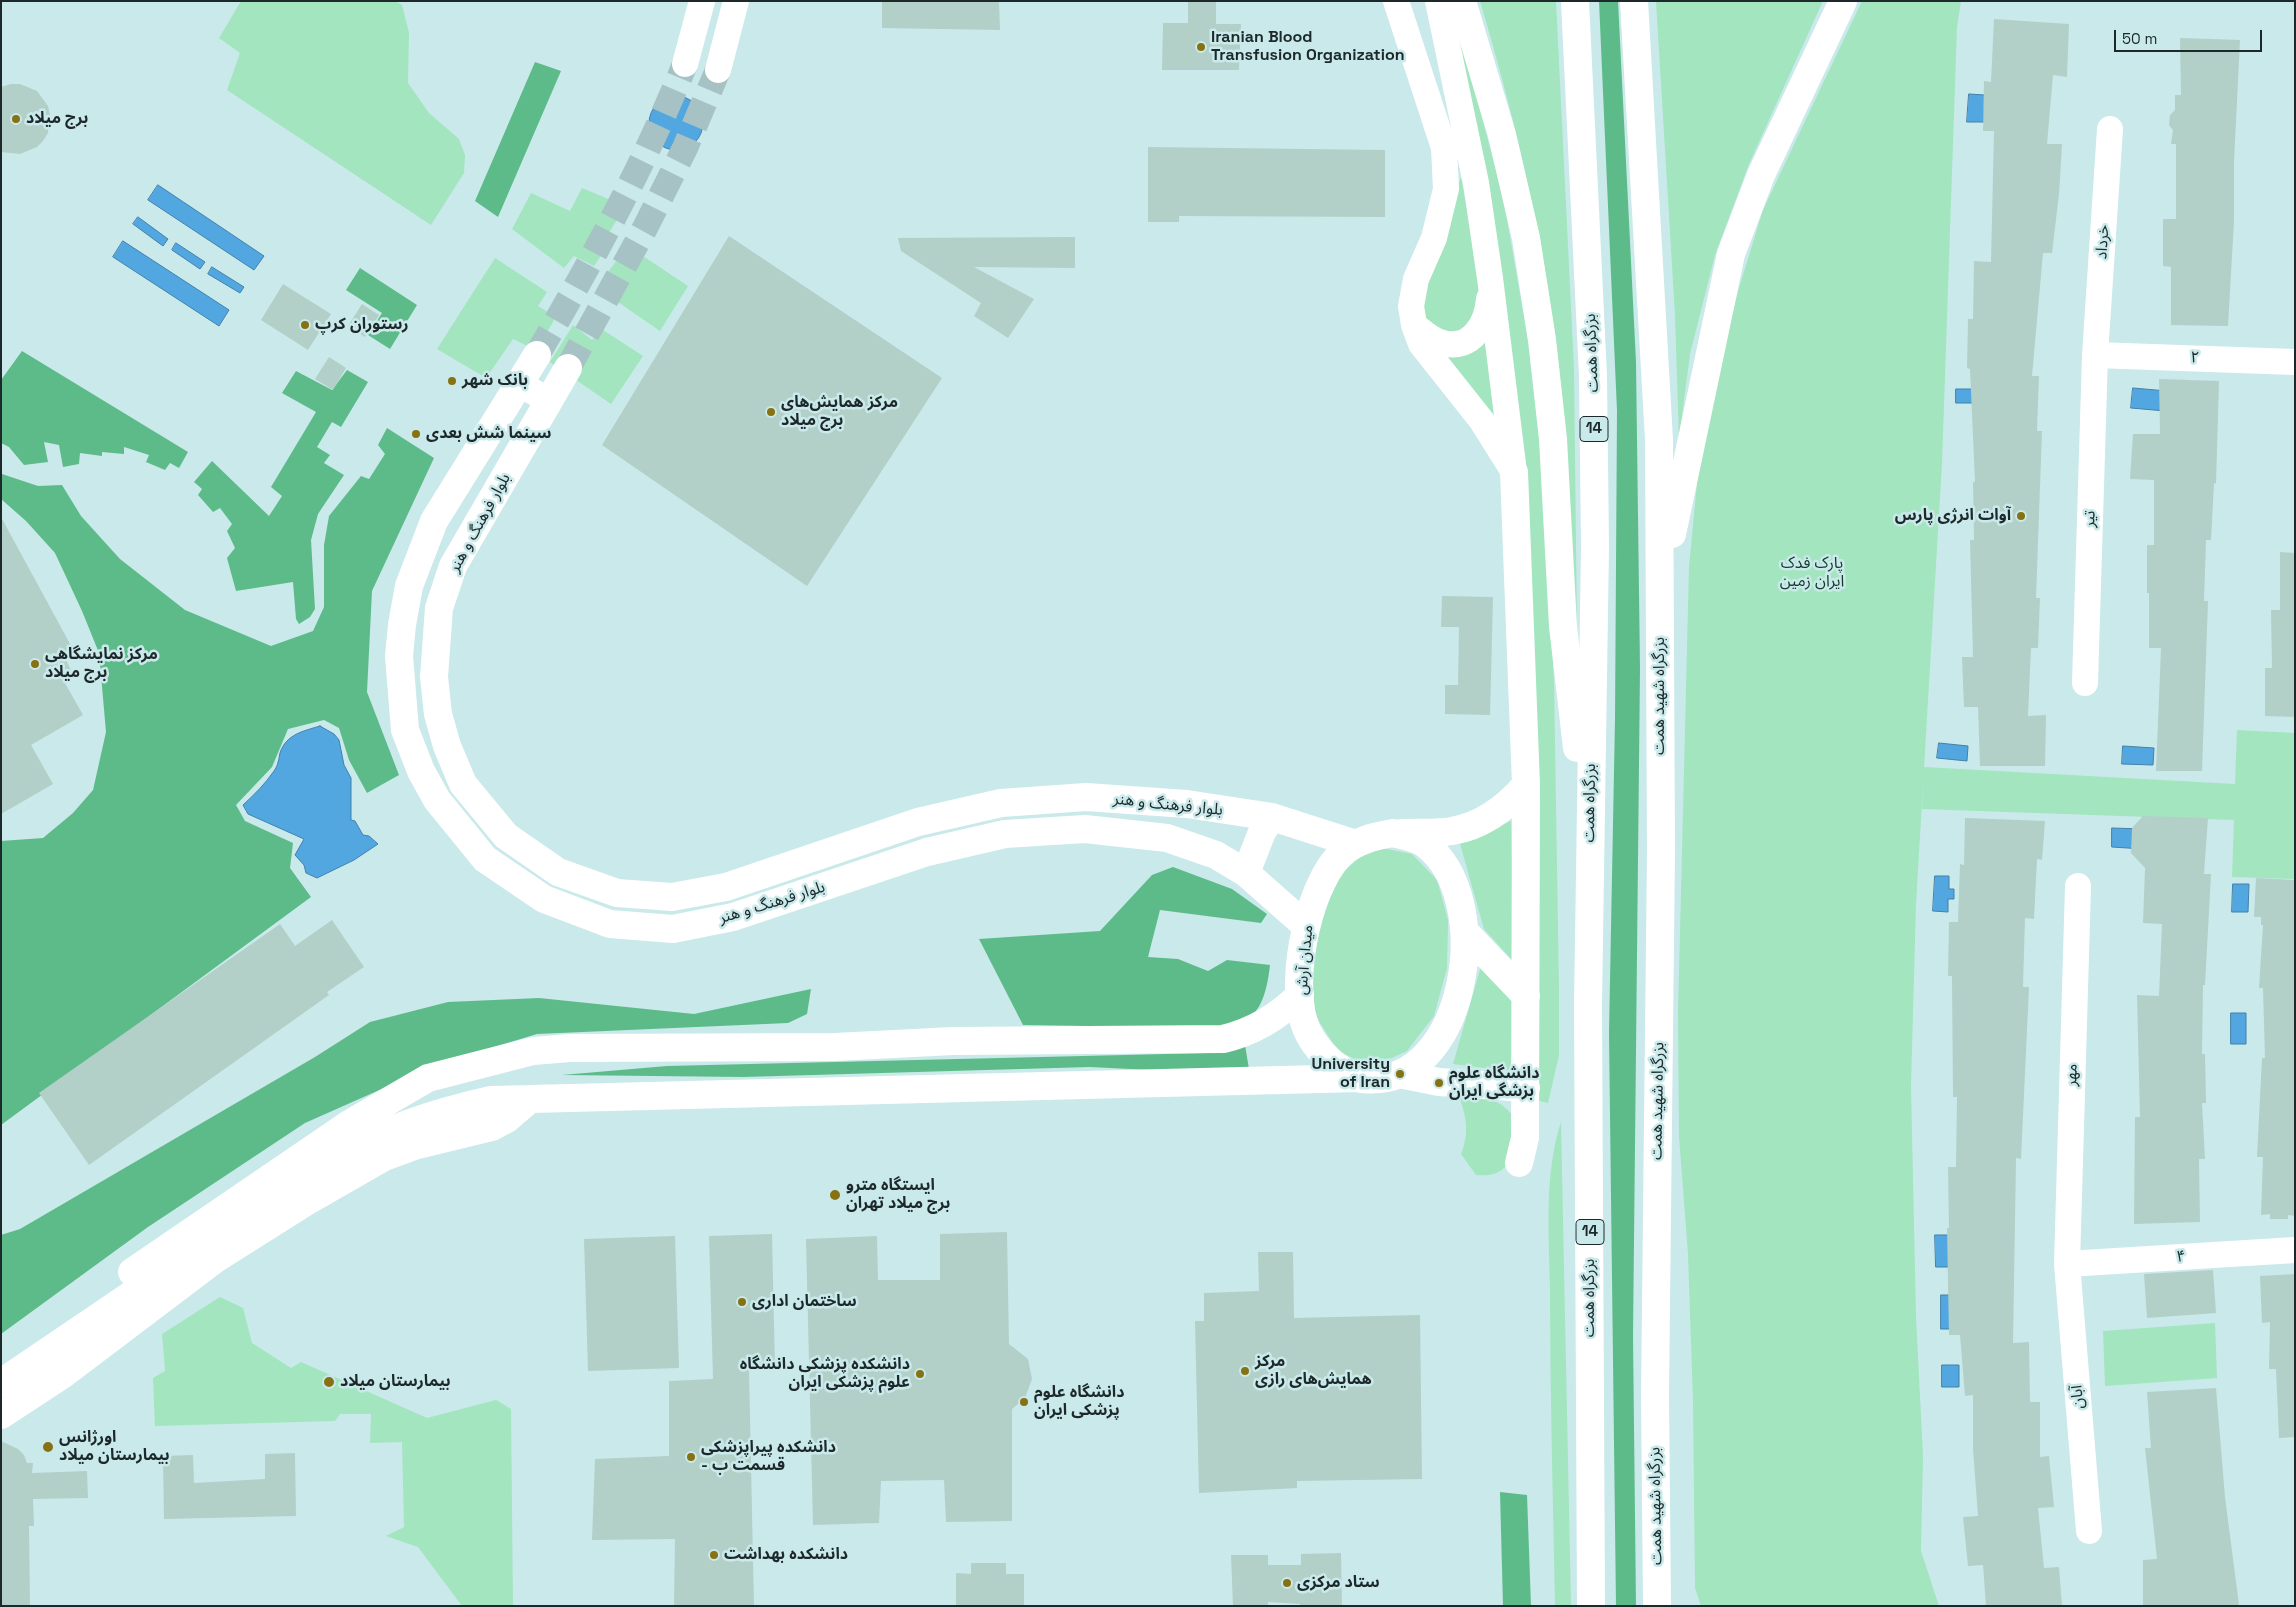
<!DOCTYPE html>
<html>
<head>
<meta charset="utf-8">
<style>
	body { margin:0 }
	#map { position:relative; width:2296px; height:1607px; overflow:hidden; background:#cae9eb; font-family:"Space Grotesk",sans-serif }
	canvas { display:block }
	.frame { position:absolute; inset:0; border:2px solid #1c2829; pointer-events:none }
	.scale { position:absolute; left:2114px; top:30px; width:148px; height:22px; box-sizing:border-box; border:2px solid #1c2829; border-top:0; padding-left:6px; font-size:15px; line-height:18px; white-space:nowrap; color:#1c2829; -webkit-text-stroke:4px #cae9eb; paint-order:stroke }
</style>
</head>
<body>
<div id="map">
<canvas width="2296" height="1607"></canvas>
<div class="frame"></div>
<div class="scale">50 m</div>
</div>
<script>
const ctx = document.querySelector('canvas').getContext('2d');
ctx.lineJoin = 'round';
function fillPath(path, color) { ctx.fillStyle = color; ctx.fill(path, 'evenodd'); }
function strokePath(path, color, width, dash) { ctx.strokeStyle = color; ctx.lineWidth = width; ctx.lineCap = dash ? 'butt' : 'round'; ctx.setLineDash(dash || []); ctx.stroke(path); }
function label(font, color, halo, rows, align = 'center') {
  ctx.font = font + ' "Space Grotesk","Noto Sans Arabic",sans-serif'; ctx.lineWidth = 5; ctx.setLineDash([]); ctx.textBaseline = 'middle'; ctx.strokeStyle = halo; ctx.fillStyle = color; for (const [text, x, y, turn = 0] of rows) {
    ctx.save(); ctx.translate(x, y); ctx.rotate((+turn || 0) * Math.PI / 180); ctx.textAlign = isNaN(turn) ? turn : align; if (halo) ctx.strokeText(text, 0, 0); ctx.fillText(text, 0, 0); ctx.restore();
  }
}
fillPath(new Path2D(`
	M241,1H395L402,5L409,33L408,83L429,113L459,139L465,155L464,173L431,225L227,90L240,53L219,38Z
	M1480,1H1556L1574,369L1577,633C1570,531 1568,427 1554,326C1538,216 1512,108 1480,1Z
	M1656,1H1823L1749,164L1715,255L1690,354L1679,439L1675,315Z
	M1862,1H1961L1957,27L1942,463L1916,904L1911,1086L1916,1317L1923,1456L1921,1551L1939,1606H1701L1695,1588L1693,1402L1688,1254L1679,1136L1678,1013L1689,567L1698,473L1711,394L1739,288L1763,210Z
	M1453,8L1503,197L1529,345L1538,421L1548,563L1554,682L1559,990V1055L1548,1103L1536,1100L1534,760Z
	M1461,177L1474,244L1481,298L1471,327L1450,335L1423,318L1427,274Z
	M582,188L625,206L609,233L614,236L594,266L574,256L564,268L512,229L531,193L570,211Z
	M628,246L688,286L660,331L618,302L625,291L604,277Z
	M495,258L547,292L538,306L556,317L536,350L513,339L486,378L437,349Z
	M573,325L592,340L600,328L643,356L611,404L550,362Z
	M1490,333L1504,445L1436,351Z
	M2237,730L2295,733V879L2232,877L2234,820L1922,809L1924,767L2235,784Z
	M1511,821L1514,962L1484,929L1459,840Z
	M1382,848L1412,854L1437,880L1448,920L1447,968L1434,1016L1407,1051L1385,1061H1359L1338,1051L1315,1015L1312,959L1324,910L1342,873L1360,857Z
	M1481,966C1489,974 1500,982 1507,991C1523,1014 1518,1046 1508,1071L1453,1064Z
	M1466,1094C1487,1098 1503,1100 1515,1119C1512,1148 1516,1179 1476,1175L1461,1154C1469,1134 1467,1119 1460,1099Z
	M1561,1122L1571,1606H1555C1553,1500 1550,1394 1550,1288C1549,1233 1544,1174 1561,1122Z
	M220,1297L243,1308L252,1343L291,1368L301,1362L427,1418L496,1400L511,1409L513,1606H462L418,1547L386,1536L404,1527L402,1442L370,1443L371,1414H340L335,1421L155,1426L153,1378L165,1371L162,1334Z
	M2215,1323L2217,1378L2105,1386L2103,1331Z`), '#a2e5be');
fillPath(new Path2D(`
	M1599,1H1618L1636,362L1640,668L1633,1336L1636,1606H1616L1609,1033L1615,719L1617,411Z
	M535,62L561,71L498,217L475,201Z
	M360,268L417,305L390,349L368,335L382,313L346,290Z
	M22,351L188,452L179,468L170,463L165,470L146,462L149,455L124,447V454L102,452V456L80,453L79,464L63,467L59,445L44,442L48,462L24,465L9,447L1,443V380Z
	M347,370L368,382L341,427L332,422L317,447L330,455L324,463L344,475L318,514L311,540L315,609L310,617L299,624L296,619L293,582L236,591L227,558L235,548L227,531L232,524L220,508L213,512L198,495L202,489L194,482L212,461L269,516L282,496L271,487L316,412L282,393L296,371L332,390Z
	M387,428L434,458L372,591L367,692L399,775L367,793L349,760L339,728L324,720L288,729L272,767L236,805L245,821L293,843L290,868L311,897L1,1125V841L43,838L73,813L93,790L106,732L99,653L82,611L55,553L26,521L1,499L2,474L38,486L62,485L81,516L120,559L185,610L271,646L313,631L324,607V545L329,516L361,476L369,479L385,454L378,445Z
	M1173,867L1232,889L1267,914L1261,923L1160,910L1148,957L1178,959L1208,971L1227,960L1270,965C1268,982 1264,1009 1248,1018C1240,1023 1230,1025 1221,1028L1023,1025L979,939L1100,931L1152,875Z
	M811,989L807,1014L788,1023L537,1034L438,1064L305,1123L148,1227L1,1334V1235L20,1229L315,1057L370,1022L448,1002L539,998L694,1014Z
	M1245,1045L1250,1075L1090,1067L743,1077L562,1075L667,1066L1208,1053Z
	M1500,1492L1527,1495L1531,1606H1503Z`), '#5dbb89');
const water = new Path2D(`
	M1969,94L1985,95L1984,122H1967Z
	M649 123a27 27 0 1 1 54 0a27 27 0 1 1-54 0Z
	M158,185L264,256L254,270L148,200Z
	M138,217L168,239L163,246L133,224Z
	M123,241L229,310L219,326L113,257Z
	M176,243L205,262L200,269L172,250Z
	M212,267L244,287L240,293L208,274Z
	M2133,388L2167,391L2165,411L2131,408Z
	M1956,389H1985V403H1956Z
	M320,726L334,734L339,740L344,765L351,778V820L355,821L363,835L369,836L378,844L354,860L317,878L306,873L304,865L295,855L304,839L248,814L243,805C255,794 265,784 274,771C278,766 279,758 280,753C286,734 304,731 320,726Z
	M1939,743L1968,746L1967,761L1937,758Z
	M2123,746L2154,748L2153,765L2122,764Z
	M2112,828L2144,829L2143,849L2112,847Z
	M1935,876H1949V889H1954V899H1948V912L1933,911Z
	M2233,884H2249L2248,912H2232Z
	M2231,1013H2246V1044H2231Z
	M1935,1235H1948L1949,1267H1936Z
	M1941,1295H1957V1329H1941Z
	M1942,1365H1959V1387H1942Z`);
fillPath(water, '#53a7e0');
strokePath(water, '#4281a9', 1);
fillPath(new Path2D(`
	M882,1H999L1000,30L882,28Z
	M1188,1H1216V24H1241L1239,70H1162L1163,23H1188Z
	M1994,19L2069,24L2067,77L2053,75L2047,144H2062L2059,194L2052,253H2043L2032,376H2039L2037,431H2042L2036,598H2040L2038,648H2031L2028,716L2046,715L2045,766H1980L1978,707H1964L1962,657H1973L1970,540H1974L1973,482H1975L1970,369L1967,368L1968,319H1973L1974,261L1991,262L1994,131H1983L1984,81L1991,82Z
	M2180,38L2240,40L2234,162V221L2228,326L2171,325V267L2163,266V219H2176V144H2171L2173,130L2169,125L2170,115L2175,110V95H2181Z
	M11,84H20L37,91L48,106L50,115L48,133L43,141L37,147L20,154L1,152V87Z
	M1148,147L1385,150V217L1179,216V222H1148Z
	M729,236L942,378L807,586L602,445Z
	M1075,237V268L974,267L1034,299L1008,338L974,316L981,303L901,251L898,238Z
	M283,284L331,314L308,350L261,320Z
	M362,304L379,315L365,337L348,326Z
	M329,357L346,368L333,390L315,379Z
	M2159,379L2219,381L2216,484L2214,483L2211,540H2206L2204,601H2208L2202,771H2156L2161,648H2149V593H2147V545H2154V480L2130,479L2133,434H2160Z
	M1,517L75,653L65,658L71,670L61,676L83,715L31,745L53,784L1,814Z
	M2280,552L2295,553V717L2265,716V668H2272L2271,610H2280Z
	M1442,596L1493,597L1490,715L1445,714V685H1458L1459,627H1441Z
	M2143,816L2208,818L2204,874H2211L2205,985H2203L2202,1054H2205L2206,1103H2202L2205,1159H2199L2200,1222L2134,1224L2135,1117H2140L2137,995L2159,996L2162,924L2143,923L2145,868L2131,853L2132,828Z
	M1965,818L2045,821L2042,860L2037,859L2034,919L2025,918L2023,987H2029L2021,1159L2016,1158L2013,1343L2029,1342L2030,1402H2040V1457L2049,1456L2054,1507L2038,1508L2044,1568L2059,1567L2062,1606H1986L1983,1565L1968,1566L1963,1517L1978,1516L1973,1449V1395L1965,1396L1960,1335H1949L1947,1228H1949L1948,1167H1956L1957,1097H1953L1952,976H1948L1949,922H1958L1960,864L1964,865Z
	M2256,878L2295,880V1216L2288,1215V1219H2270V1214L2261,1215L2263,1157H2257L2262,1058H2265L2263,988H2259L2263,925H2261V917H2254Z
	M332,920L364,967L327,992L329,995L89,1165L39,1093L280,924L295,946Z
	M1007,1232L1009,1344L1028,1359L1032,1379L1025,1398L1012,1409V1521L946,1522L944,1480L881,1481L879,1523L813,1525L806,1239L877,1236L878,1280H940V1234Z
	M772,1234L775,1369L749,1370L754,1606H674L675,1539L592,1540L595,1459L669,1456V1381L713,1379L709,1236Z
	M675,1236L679,1368L588,1371L584,1239Z
	M1258,1252H1293L1294,1318L1420,1315L1422,1479L1297,1481V1488L1199,1493L1195,1321H1204V1293L1259,1291Z
	M2213,1270L2216,1313L2147,1318L2144,1274Z
	M2295,1274V1437L2279,1438L2276,1369H2269L2270,1322L2262,1323L2260,1276Z
	M2216,1388L2225,1497L2239,1605L2143,1606V1560L2157,1559L2145,1448H2151L2147,1392Z
	M1,1441L18,1449L24,1455L27,1463H33L32,1473L87,1471L88,1498L33,1499L34,1526H29L30,1606H1Z
	M295,1453L296,1516L164,1519L163,1456L193,1455L194,1483L265,1479V1454Z
	M1341,1553L1342,1606H1300V1604L1268,1602V1606H1233L1231,1555H1268V1565H1301V1554Z
	M971,1563H1006V1574H1024V1606H956V1573L971,1574Z`), '#b2d0c8');
strokePath(new Path2D(`
	M537,355C593,259 643,167 685,64
	M568,368L646,226L685,148L718,70`), '#a7c2c4', 26, [26, 13]);
strokePath(new Path2D(`
	M1396,1L1444,148L1446,189L1434,238L1416,279L1411,306L1414,325L1421,344L1482,421L1514,472
	M1438,1L1476,183L1490,278L1513,464
	M685,64L702,1
	M718,70L736,1
	M1414,325C1423,332 1432,341 1443,343C1472,351 1487,323 1489,299
	M2095,355L2295,362
	M520,384L549,401
	M2085,683L2095,355L2110,129
	M2078,886L2067,1264L2089,1531
	M2067,1264L2295,1250`), '#fff', 26);
strokePath(new Path2D(`
	M537,355L434,521L409,586L402,625L399,656L405,730L421,771L437,800L485,859L544,899L610,924L673,929L733,917L927,852L1005,834L1085,829L1167,838L1216,855L1246,873L1305,925
	M568,368L453,566L439,608L434,677L438,714L447,746L463,784L506,836L558,872L617,893L672,897L726,887L918,822L1001,803L1086,797L1187,804L1272,817L1356,844
	M1514,472L1526,785L1525,1138L1519,1163
	M1393,833C1403,836 1417,838 1425,844C1498,899 1466,1091 1362,1079C1353,1077 1342,1070 1335,1065C1322,1054 1309,1039 1304,1022C1289,980 1309,876 1347,849C1362,839 1376,836 1393,833Z
	M1402,833C1418,832 1436,834 1452,831C1482,826 1507,807 1526,785
	M1246,873L1262,832L1272,817
	M1465,932L1526,996
	M1399,1074L1439,1082L1526,1088
	M132,1272L349,1124L428,1078L533,1051L570,1048L835,1047L953,1041L1223,1039C1253,1032 1278,1017 1300,995
	M1,1383L330,1160C381,1130 434,1113 491,1100L1360,1078
	M1,1415L62,1375L214,1260L309,1200L384,1157L414,1146L492,1127L507,1119L530,1099`), '#fff', 28);
strokePath(new Path2D(`
	M1462,1L1502,135L1526,238L1542,340L1553,439L1563,626L1577,748
	M1575,1L1593,376L1595,547L1588,1004L1591,1606
	M1634,1L1659,440L1661,851L1655,1395L1657,1606
	M1672,534L1731,254L1761,175L1843,1`), '#fff', 28);
for (const [x, y, r, color] of [
	[1201,47,5,"#867213"],
	[16,119,5,"#867213"],
	[305,325,5,"#867213"],
	[452,381,5,"#867213"],
	[771,412,5,"#867213"],
	[416,434,5,"#867213"],
	[2021,516,5,"#867213"],
	[35,664,5,"#867213"],
	[1400,1074,5,"#867213"],
	[1439,1083,5,"#867213"],
	[835,1195,6,"#867213"],
	[742,1302,5,"#867213"],
	[1245,1371,5,"#867213"],
	[920,1374,5,"#867213"],
	[329,1382,6,"#867213"],
	[1024,1402,5,"#867213"],
	[48,1447,6,"#867213"],
	[691,1457,5,"#867213"],
	[714,1555,5,"#867213"],
	[1287,1583,5,"#867213"]
]) { const dot = new Path2D(); dot.arc(x, y, r, 0, 2 * Math.PI); ctx.fillStyle = color; ctx.fill(dot); strokePath(dot, '#cae9eb', 2); }
for (const [x, y, w] of [
	[1594,429,28],
	[1590,1232,28]
]) { const box = new Path2D(); box.roundRect(x - w / 2, y - 12.5, w, 25, 4); ctx.fillStyle = '#cae9eb'; ctx.fill(box); strokePath(box, '#1c2829', 1); }
label('bold 15px', '#1c2829', null, [
	["14",1594,429],
	["14",1590,1232]
]);
label('bold 16px', '#1c2829', '#cae9eb', [
	["Iranian Blood",1211,38],
	["Transfusion Organization",1211,56],
	["برج میلاد",26,119],
	["رستوران کرپ",315,325],
	["بانک شهر",462,381],
	["مرکز همایش‌های",781,403],
	["برج میلاد",781,421],
	["سینما شش بعدی",426,434],
	["آوات انرژی پارس",2011,516,"right"],
	["مرکز نمایشگاهی",45,655],
	["برج میلاد",45,673],
	["University",1390,1065,"right"],
	["of Iran",1390,1083,"right"],
	["دانشگاه علوم",1449,1074],
	["بزشگى ايران",1449,1092],
	["ایستگاه مترو",846,1186],
	["برج میلاد تهران",846,1204],
	["ساختمان اداری",752,1302],
	["مرکز",1255,1362],
	["همایش‌های رازی",1255,1380],
	["دانشکده پزشکی دانشگاه",910,1365,"right"],
	["علوم پزشکی ایران",910,1383,"right"],
	["بیمارستان میلاد",340,1382],
	["دانشگاه علوم",1034,1393],
	["پزشکی ایران",1034,1411],
	["اورژانس",59,1438],
	["بیمارستان میلاد",59,1456],
	["دانشکده پیراپزشکی",701,1448],
	["- قسمت ب",701,1466],
	["دانشکده بهداشت",724,1555],
	["ستاد مرکزی",1297,1583]
], 'left');
label('16px', '#1c2829', '#cae9eb', [
	["خرداد",2103,242,-86],
	["بزرگراه همت",1592,353,-92],
	["۲",2195,358,2],
	["تیر",2090,519,-88],
	["بلوار فرهنگ و هنر",480,523,-61],
	["بزرگراه شهید همت",1660,696,-90],
	["بزرگراه همت",1590,803,-89],
	["بلوار فرهنگ و هنر",1168,805,6],
	["بلوار فرهنگ و هنر",772,903,-17],
	["میدان آرش",1305,960,-85],
	["مهر",2072,1075,-88],
	["بزرگراه شهید همت",1658,1101,-89],
	["۴",2181,1257,-4],
	["بزرگراه همت",1590,1298,-90],
	["آبان",2078,1397,-95],
	["بزرگراه شهید همت",1656,1506,-91]
]);
label('16px', '#133b27', '#cae9eb', [
	["پارک فدک",1812,564],
	["ایران زمین",1812,582]
]);
</script>
</body>
</html>
